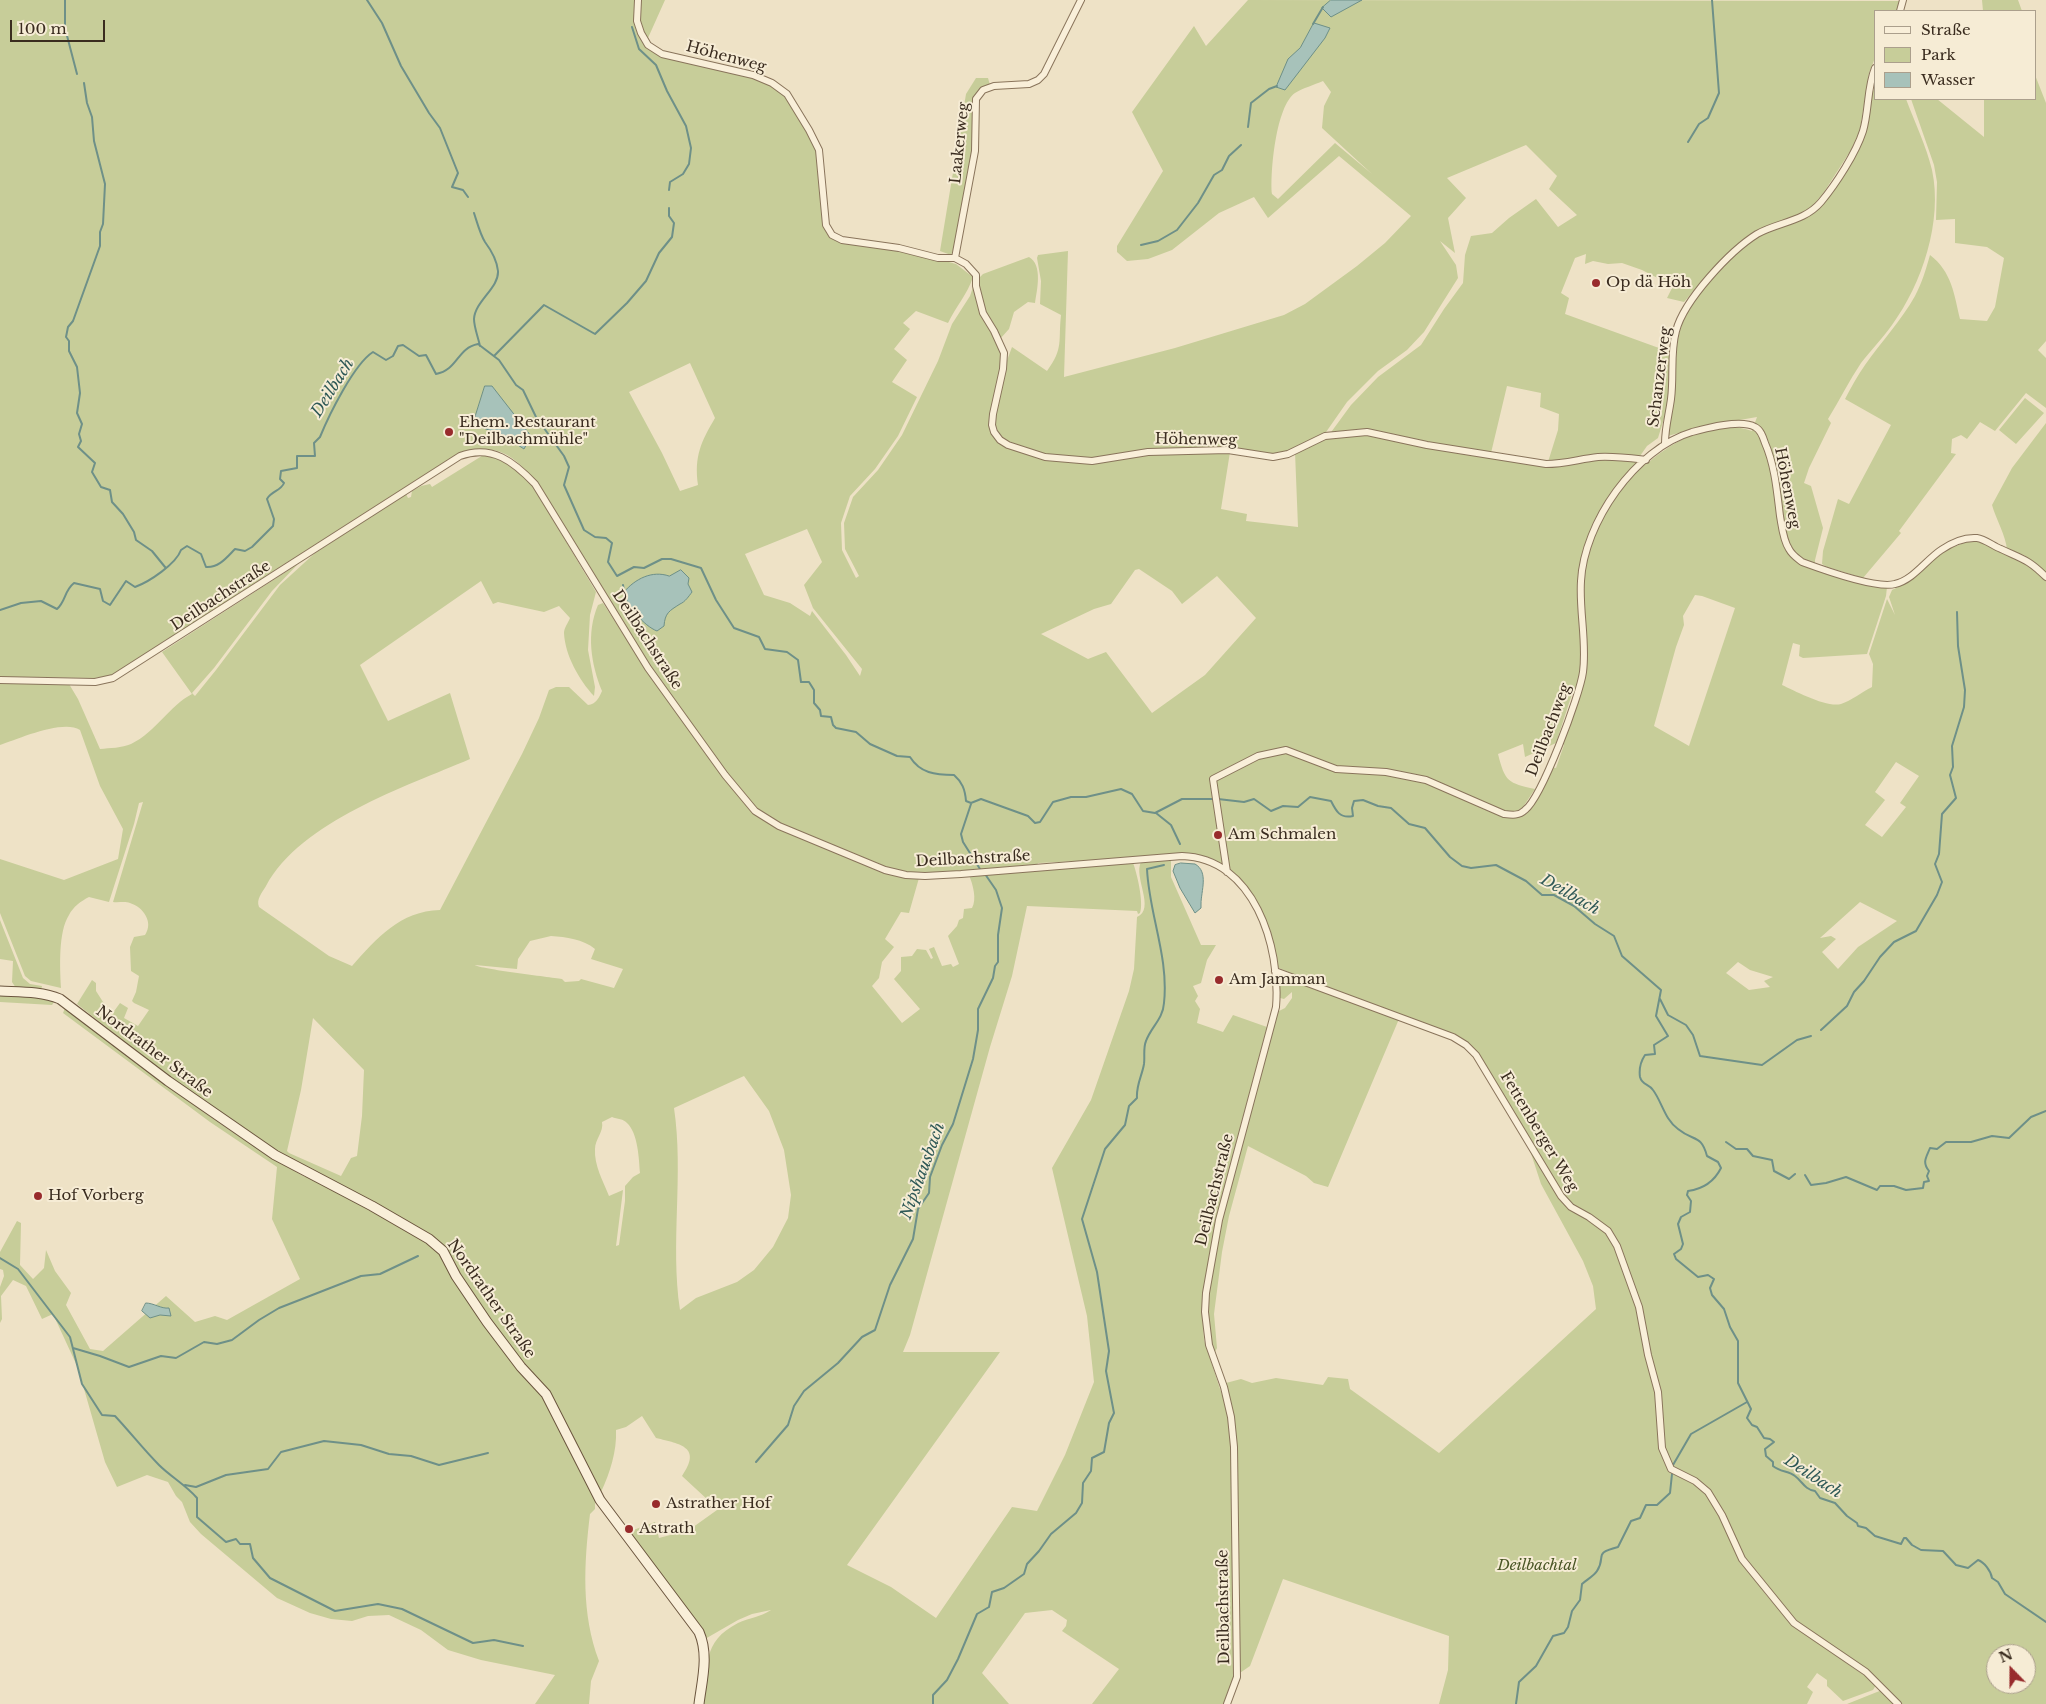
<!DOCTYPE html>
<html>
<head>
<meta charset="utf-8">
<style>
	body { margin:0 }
	#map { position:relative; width:2046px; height:1704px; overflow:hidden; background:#eee2c6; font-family:"Libre Baskerville",serif }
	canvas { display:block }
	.legend { position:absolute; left:1874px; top:10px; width:162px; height:90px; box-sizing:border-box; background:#f6ecd5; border:1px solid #ab9f8c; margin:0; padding:6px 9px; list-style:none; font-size:15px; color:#3a2c1f }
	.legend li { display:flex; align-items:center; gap:10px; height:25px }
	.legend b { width:25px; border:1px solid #ab9f8c }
	.north { position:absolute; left:1986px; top:1644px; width:50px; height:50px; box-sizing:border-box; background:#f6ecd5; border:1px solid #ab9f8c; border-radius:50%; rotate:338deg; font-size:14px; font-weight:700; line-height:20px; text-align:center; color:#3a2c1f }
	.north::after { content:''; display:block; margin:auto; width:18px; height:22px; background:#982b2c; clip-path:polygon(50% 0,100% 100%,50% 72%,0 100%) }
	.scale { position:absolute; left:10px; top:20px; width:95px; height:22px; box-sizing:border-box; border:2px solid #3a2c1f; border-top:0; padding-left:6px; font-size:15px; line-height:18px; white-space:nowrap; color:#3a2c1f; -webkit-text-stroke:4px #f6ecd5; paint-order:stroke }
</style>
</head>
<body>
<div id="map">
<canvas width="2046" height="1704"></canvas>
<ul class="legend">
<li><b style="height:6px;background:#f9efd9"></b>Straße</li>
<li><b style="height:14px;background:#c7cd99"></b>Park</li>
<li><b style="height:14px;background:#a7c2ba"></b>Wasser</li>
</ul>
<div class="north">N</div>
<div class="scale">100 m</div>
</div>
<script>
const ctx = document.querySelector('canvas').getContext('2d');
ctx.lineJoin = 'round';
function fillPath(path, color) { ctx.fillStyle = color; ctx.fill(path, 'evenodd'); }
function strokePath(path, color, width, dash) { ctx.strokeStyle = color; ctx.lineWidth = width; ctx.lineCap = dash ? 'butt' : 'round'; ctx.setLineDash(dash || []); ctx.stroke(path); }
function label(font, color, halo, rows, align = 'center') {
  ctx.font = font + ' "Libre Baskerville",serif'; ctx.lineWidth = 4; ctx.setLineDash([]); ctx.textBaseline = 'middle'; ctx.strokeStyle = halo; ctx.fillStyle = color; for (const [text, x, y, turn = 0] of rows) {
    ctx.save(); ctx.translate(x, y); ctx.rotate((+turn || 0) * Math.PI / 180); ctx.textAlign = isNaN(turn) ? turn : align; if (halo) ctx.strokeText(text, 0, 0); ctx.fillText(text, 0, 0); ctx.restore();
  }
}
fillPath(new Path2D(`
	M0,0H665L648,38L658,55L752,76L772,84L786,95L807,130L817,151L824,228L833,239L898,250L949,262L956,264L973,277C967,295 956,306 948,323L916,311L903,323L910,329L894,349L907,360L892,382L917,397L898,436L875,469L850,496L841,523L842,550L856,578L859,576L845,549L844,523L853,497L878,470L902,435L938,361L952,324L970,296L974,284C976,294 978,305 982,314C988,327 1001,340 1002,355C1004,380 977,424 999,442C1006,448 1016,450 1024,452L1026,447C1009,443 995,438 995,418L1005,366L1012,347L1047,371C1064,348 1058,341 1061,315L1040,304L1041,281L1037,258L1038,255L1068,251L1064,377L1175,348L1284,315L1305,304L1357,266L1385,243L1411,216L1339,156L1268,218L1254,197L1219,213L1172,250L1148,259L1127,261L1117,252V246L1163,171L1132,112L1194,26L1206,46L1248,0L1899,1L1897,11H1875V58L1869,73L1860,130L1851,150L1824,192L1811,208L1801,214L1760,229L1742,241L1711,271L1684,302L1667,298L1673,286L1642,270L1622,263L1608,264L1593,261L1585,264L1586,254L1575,258L1561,293L1569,298L1565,314L1670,352V385L1666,412L1658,438L1647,446L1640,456L1607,454L1556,463L1548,462L1558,430L1559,414L1540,407L1541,393L1507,386L1491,453L1427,443L1367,431L1329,435L1351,405L1378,377L1421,345L1444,309L1463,283L1465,255L1471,236L1492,233L1509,218L1536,199L1558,227L1577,215L1549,189L1557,176L1526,145L1447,178L1466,198L1448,218L1455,253L1440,241L1456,265L1458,278L1424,332L1407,350L1378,371L1347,402L1324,435L1282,453L1274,454L1222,447L1165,448L1164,452H1230L1221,509L1247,514L1246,521L1298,527L1295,452L1325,438L1366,433L1419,446L1472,453L1542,466H1558L1594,460L1619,458L1649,462C1676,439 1716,418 1752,431L1757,417L1699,427L1668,436C1670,420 1675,403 1675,387C1677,359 1674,331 1689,306C1701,287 1742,243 1762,234C1779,226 1800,224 1814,211C1833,193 1857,157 1865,132C1869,118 1869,104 1872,90L1875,91V99H1906C1915,123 1926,145 1932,170C1943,221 1922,284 1892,325C1883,338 1871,350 1861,363C1849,381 1839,401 1828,419L1831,423L1809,468L1804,483L1811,486L1823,528L1815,560V570L1887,587L1886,596L1867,654L1803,658L1799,656L1800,645L1793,643L1782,685C1795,691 1827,708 1841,704C1851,701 1862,692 1872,687L1873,664L1869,654L1887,599L1895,615L1889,597L1892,590L1908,582L1943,551L1969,541L1978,540L2023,560L2046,580V1704H1902L1867,1670L1827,1647L1816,1636L1788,1615L1745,1560L1724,1514L1710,1492L1705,1487L1701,1490L1707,1495L1720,1516L1740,1560L1767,1596L1793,1625L1872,1681L1876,1685L1873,1690L1843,1701L1827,1686V1680L1817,1673L1807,1687L1813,1692L1807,1704H1439L1448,1670L1449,1636L1283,1579L1250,1666L1234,1677L1224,1704H1092L1119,1669L1062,1631L1066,1626L1067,1620L1052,1610L1025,1613L982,1673L1009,1704H704C708,1667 701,1642 738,1623C749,1618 761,1617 771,1610L752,1614L738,1620L705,1639L696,1620L628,1532L655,1522L659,1538L689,1530L717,1510L718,1504L709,1501L682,1476C702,1447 681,1444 656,1438L642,1416L626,1427L616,1430C617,1451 610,1473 601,1492H599L552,1397L548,1404L595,1499V1509L590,1514C584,1564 581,1613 599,1661L591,1681L589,1704H535L555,1675L481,1660L448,1650L421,1630L389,1615L368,1616L352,1621L331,1619L310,1613L277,1598L201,1534L190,1522L182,1502L176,1496L168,1482L147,1475L117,1487L105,1462L78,1368L53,1314L42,1319L26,1286L13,1280L1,1296L2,1319L0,1323V1287L4,1276L3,1270L0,1269V1252L17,1221L21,1223L20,1265L33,1279L44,1268L46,1250L55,1271L71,1293L66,1305L90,1349L103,1351L166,1296L195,1322L215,1316L227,1320L300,1279L272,1219L277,1167L210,1122L63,1013L65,1008C143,1066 221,1130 305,1177L310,1170L273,1149L171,1079L77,1004L92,980L96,983V991L105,1005L100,1013L109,1018L120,1003L128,1008L124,1018L138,1026L149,1010L134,1003L132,1001L136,992L139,976L131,971L130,947L134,937L145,935C154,922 143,907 130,903C125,901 118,903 113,902L143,802L139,803L134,824L109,902L89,897C81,901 73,907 69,915C58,932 60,968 61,988L31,981L25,976L0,913V859L64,880L118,859L123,829L100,786L80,730C63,719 18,739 0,745V683L69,684L78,699L100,749C110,748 122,748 131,744C156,732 169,706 192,694L162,652L298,564L272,591L214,668L192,693L195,696L216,670L280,585L315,553L406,494L408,498L411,497L412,491L421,486L430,484L432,487L485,454C504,457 521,471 533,486L596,592L590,615L588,650L595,687L594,696C579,680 565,655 564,633C564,628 568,623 570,618L559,606L544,612L498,602L493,604L481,581L360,665L388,721L450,693L470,759C405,787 301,821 266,886C262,893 256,899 259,907L329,956L352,966C377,938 400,911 440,910L522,754L539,718L549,690L556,687H569L588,705C596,704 599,698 602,691C591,664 586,633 598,605L603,603L646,669L723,776L754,814L778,828L883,872L906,878H919L909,913L901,912L885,939L894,947L882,962L879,978L872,986L902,1023L920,1009L894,979L901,971V957L912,956L917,949L926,950L931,959L933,958L929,949L934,947L942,966L951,964L953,967L959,964L948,936L957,926L959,920L963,918L964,909L972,908C977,899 973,885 969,875L1133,863C1137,873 1144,903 1140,913L1138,914L1137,911L1027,906L1012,976L990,1047L910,1335L903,1352H1000L847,1565L891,1587L936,1618L1012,1507L1037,1511L1065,1455L1094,1382L1087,1316L1052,1168L1091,1100L1129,991L1134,969L1137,917C1156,909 1133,877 1141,862L1171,860V877L1201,945H1216L1207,960L1201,983L1193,986L1198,996L1195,1001L1200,1009L1197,1023L1223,1032L1233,1015L1267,1027L1216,1218L1204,1293L1203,1323L1204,1340L1222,1395L1228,1393L1226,1383L1241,1379L1252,1383L1276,1378L1323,1385L1328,1377L1348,1379L1350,1389L1439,1453L1596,1309L1593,1286L1583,1261L1541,1184L1524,1132L1469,1046C1453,1032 1429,1027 1408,1020C1386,1012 1364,1004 1342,994L1340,996L1399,1019L1328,1187L1314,1183L1306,1176L1248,1146L1229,1216L1222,1252L1214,1314L1217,1348L1215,1352C1189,1324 1236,1170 1245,1133C1256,1092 1266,1052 1277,1012L1285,1008L1292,998V992L1284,999L1280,998L1278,978L1281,975L1303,983L1304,979L1277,967C1269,923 1249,863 1197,855L1038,863L1037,865L926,873H906L880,866L780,824L758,810L738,788L647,662L598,583H600L596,577H594C581,555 568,532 554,511C531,474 506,431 455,457L160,647L112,675L95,678L0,677ZM1323,81L1331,92L1324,106L1322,128L1372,174L1335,143L1278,199L1272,194C1270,172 1276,106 1295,93C1303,88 1314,85 1323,81ZM690,363L715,418C701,442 694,456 698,485L680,491L662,453L629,392ZM807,529L822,562L804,585L813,608L862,669L860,676L846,655L812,611L810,616L790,603L764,595L745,554ZM1139,569L1172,591L1182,604L1217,576L1256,618L1205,675L1152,713L1106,652L1088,659L1041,634L1094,609L1111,604L1135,570ZM1695,595L1702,596L1735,608L1689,746L1654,726L1676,647L1684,625L1683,616ZM1572,694L1579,698L1569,719L1561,743L1564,745L1556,768L1551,767L1526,809L1516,812L1523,807L1535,789C1508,783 1505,782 1498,754L1523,744L1525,757L1556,743ZM1896,762L1919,776L1900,803L1906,807L1882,837L1865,825L1885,800L1875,792ZM1860,902L1897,921L1858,947L1838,969L1822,952L1836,939L1831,936L1820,938ZM551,936C566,937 583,939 595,949L591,959L623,969L614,988L581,979L579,981L565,982L562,979C549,977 480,969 475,965L517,969L518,959L530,941ZM1738,962L1750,970L1773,977L1764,981L1770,987L1749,990L1726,973ZM313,1018L364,1070L362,1116L357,1156L351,1158L341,1176L289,1153L287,1151L301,1090ZM744,1076L769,1111L784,1150L791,1195L788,1218L773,1247L754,1270L737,1282L696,1298L680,1310C670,1243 684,1175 674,1108ZM612,1117C617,1119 624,1119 627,1123C638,1133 639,1159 640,1173L633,1177L625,1186V1201L619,1245L616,1246L623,1190L609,1196C603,1181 594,1165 595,1149C595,1139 604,1132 602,1122ZM1996,1654H2026V1684H1996Z
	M1982,0H2018L2022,11H1983Z
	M2035,75L2046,103V341L2038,350L2046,358V408L2026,393L1995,431L1980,422L1967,439L1961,435L1952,439L1951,453L1956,454L1899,531L1901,533L1863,578L1827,567L1822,564L1823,551L1838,499L1849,504L1891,425L1845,399C1851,388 1857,376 1865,365C1881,342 1901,321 1915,296C1922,283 1926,269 1930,255C1952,272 1954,294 1960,319L1987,321L1995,307L2004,258L1987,247L1955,243V219L1936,220L1937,182L1934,165L1911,99H1937L1984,137V99H2035Z
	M976,78H988L990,85L977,94L973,151L954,247L951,255L940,251L966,94Z
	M1029,257C1043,265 1037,290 1035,303L1028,302L1014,312L1009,329L1000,339L984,313L977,280L983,274Z
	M2025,398L2044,413L2016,444L1999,430Z
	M2046,423V573L2024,555L2007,550C2006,536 1996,519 1992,505L2012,468Z
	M0,920L23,978L30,984L42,986L41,990L16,988L12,982L13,961L0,959Z
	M0,995H24L53,1000L54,1002L52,1005L0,1002Z
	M1882,1690L1895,1704H1847Z`), '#c7cd99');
const water = new Path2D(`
	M1331,0H1362L1331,17L1322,8Z
	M1314,23L1330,28L1325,38L1285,90L1276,87L1288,59L1300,48Z
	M485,386H492L531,436L524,449L501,434L483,428L474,421Z
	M681,570L689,578L688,584L692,592C689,596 685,602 680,604C669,611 665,613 664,626L657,631C644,626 627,606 624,592C635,579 652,570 669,576Z
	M1181,863L1195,864C1209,872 1201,891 1201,904V908L1195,913L1180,888L1173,871L1175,865Z
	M146,1303C154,1303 161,1309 169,1308L171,1316L160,1315L150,1318L142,1311Z`);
fillPath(water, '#a7c2ba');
strokePath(water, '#6e9088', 1);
strokePath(new Path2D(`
	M65,0V28L77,74
	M367,0L382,23L401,66L429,113L440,128L458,173L452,187L463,190L468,197
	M1313,24L1323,7
	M632,27L639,49L656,65L667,91L686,126L691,148L689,164L683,174L670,182L669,190
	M84,83L87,103L92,117L94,141L105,184L103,224L100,232V246L73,321L68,327L66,337L69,341V351L77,367L80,393L77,413L82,424L79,434L81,441L78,447L95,463L92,472L101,487L110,490L112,502L123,514L134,532L136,540L152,551L165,567
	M1248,127L1251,103L1269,89L1277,86
	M1688,142L1699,124L1708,118L1719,93L1712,0
	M474,213C477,222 480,234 485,242C491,250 497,261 498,271C499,288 475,301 474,319C474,327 478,337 480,346
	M1141,245L1158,241L1177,230L1198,203L1214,175L1222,170L1229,156L1241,145
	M494,356L544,305L595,334L627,303L646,281L659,253L672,237L674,223L669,216V208
	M623,585L624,592
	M0,610L21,603L41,601L57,609C66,601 64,591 74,583L100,589L103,601L110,605L126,581L135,587C149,582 176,564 181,550L187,546L201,554L206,567C219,568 227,557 235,549L245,551L252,547L273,526L274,519L267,499C271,491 281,491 284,483L280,479L281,471L297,468V456H315L314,443L320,437C329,415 354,364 373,352L386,360L393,356L398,346L403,345L419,356L426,355L436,374C458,370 457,348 478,344L499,360L516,385L523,390L536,417L564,456L569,467L564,485L584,530L595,537L606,538L612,543L608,562L617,576L634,567L644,568L662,559H671L701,568L716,600L734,628L759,637L765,649L787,652L798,660L801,682H809L814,690V703L820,710L821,716L831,717L833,725L836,728L856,732L870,744L897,756L910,757C920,773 935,775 954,775C962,782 965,789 966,801L971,803L981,799L1028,816L1035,823L1040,822L1053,802L1071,797H1086L1121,789L1132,794L1143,811L1155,813L1182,799H1213
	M1218,799L1244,802L1254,799L1271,811L1283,806L1298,807L1310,797L1331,801C1336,811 1340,819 1353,816L1352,808L1354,801L1363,800L1378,806L1391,808L1409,824L1425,828L1450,857L1462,866L1471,868L1496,865L1526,881L1542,895H1554L1574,906L1595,924L1614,936L1622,956L1661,990L1656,1016L1668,1036L1654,1045L1655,1054L1645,1055C1641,1061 1639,1070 1640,1077C1642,1085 1649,1084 1653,1090C1662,1102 1665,1120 1678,1129C1694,1142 1701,1134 1707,1156L1718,1162L1721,1168C1714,1182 1703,1189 1688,1191L1687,1195L1691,1201L1690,1212L1681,1217L1678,1224L1683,1244L1681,1249L1674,1254L1676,1259L1698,1277L1708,1275L1714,1279L1710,1288L1712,1295L1724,1309L1730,1327L1738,1341V1383L1751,1409L1747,1418L1752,1425L1757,1427L1764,1438L1770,1439L1774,1442L1765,1449L1766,1456L1773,1462V1466C1780,1472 1789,1471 1795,1476C1803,1482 1804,1489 1815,1491L1820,1498L1835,1503L1847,1516L1857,1523L1858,1526L1866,1528L1875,1536L1901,1544L1904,1538H1906L1912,1545L1921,1550L1943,1551L1956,1565L1968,1568L1978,1560C1984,1562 1991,1571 1992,1578L1998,1582L2005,1594L2046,1622
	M971,804L961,834L963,842L980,869
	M1156,813L1171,825L1180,844
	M1660,999L1668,1015L1686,1025L1693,1035L1700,1056L1762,1065L1797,1040L1811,1036
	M1821,1030L1847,1006L1854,992L1864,981L1880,957L1894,942L1916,931L1937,895L1942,882L1935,864L1939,854L1942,814L1956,798L1950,775L1953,767L1952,746L1964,707L1965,690L1958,646L1957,612
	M1726,1142L1736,1149H1747L1753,1156L1772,1160L1774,1171L1789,1179L1795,1174
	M1805,1175L1811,1185L1826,1183L1846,1177L1877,1190L1880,1186H1894L1906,1190L1923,1188L1924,1182L1929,1181L1927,1176L1929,1171C1922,1162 1926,1158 1930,1148L1937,1149L1946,1142H1971L1992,1136L2009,1138L2031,1117L2046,1111
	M0,1258L18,1269L70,1337L82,1384L102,1415L115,1416C130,1432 144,1450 159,1465C171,1477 186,1485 197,1498V1517L226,1542L236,1539L240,1544H250L253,1558L270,1578L335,1611L378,1604L402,1609L473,1643L494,1640L523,1646
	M73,1348L100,1356L129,1367L161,1356L176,1358L204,1342L217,1344L232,1340L259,1320L279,1308L361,1276L380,1274L418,1256
	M756,1462L788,1425L794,1406L804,1391L838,1363L862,1337L875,1330L890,1285L913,1239L918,1209L929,1193L930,1177L942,1145L953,1124L973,1059L978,1030V1009L993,978L995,966L998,962V935L1002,908L996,890L985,874
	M1673,1465L1691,1434L1747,1402
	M185,1485L196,1487L226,1475L268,1469L281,1452L324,1441L361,1445L389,1454L411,1456L439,1465L488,1453
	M933,1704V1695L947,1680L958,1659L977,1614L989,1607L992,1592L1004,1588L1024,1574L1027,1564L1039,1551L1051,1534L1076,1513L1082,1503L1083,1483L1091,1471L1092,1458L1104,1452L1109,1423L1114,1413L1106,1371L1109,1351L1097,1272L1082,1219L1105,1149L1125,1125L1129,1106L1137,1098C1136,1085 1142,1076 1144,1064C1145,1057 1143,1048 1146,1041C1151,1027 1163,1019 1164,1003C1169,957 1149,914 1147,869L1164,865
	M1516,1704L1519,1682L1536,1666L1553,1636L1564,1633L1568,1627L1572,1611L1580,1600L1582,1584C1586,1580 1594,1576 1597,1571C1607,1555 1592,1554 1618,1547L1631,1521L1640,1518L1646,1505H1657L1670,1493L1672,1474`), '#6e9088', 2);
const street = new Path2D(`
	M638,0L637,21L641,33L648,45L662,54L753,75L772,83L787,94L809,130L819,150L826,225L832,235L842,240L899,248L938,258H955L966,264L976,275V286L983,313L994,331L1004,353L1003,369L993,414L992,425L994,432L1000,440L1008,445L1045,457L1092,461L1148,452L1228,450L1273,457L1288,454L1325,436L1367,432L1427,445L1546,464C1564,464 1580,459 1598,457C1614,456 1629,458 1646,460
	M1900,11L1903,0
	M955,258L975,151L976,99L983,90L994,86L1029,84L1038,80L1044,74L1081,0
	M1665,443C1665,428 1669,414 1671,399C1674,376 1670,353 1676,331C1684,300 1730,251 1757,234C1778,222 1804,222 1821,202C1836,184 1856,153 1863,131C1869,111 1867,87 1875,68
	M0,680L95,682L113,678L460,456C492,444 514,462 535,484L648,668L725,775L755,811L779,826L885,870L906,875L925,876L961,874L1182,856C1254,858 1281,947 1276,1007L1219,1220L1206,1293L1205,1312L1209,1345L1224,1387L1231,1417L1234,1447L1237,1677L1227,1704
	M1227,872L1213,779L1258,756L1286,750L1336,769L1386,772L1426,780L1504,814C1512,815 1519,816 1525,810C1542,797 1580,695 1583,672C1587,642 1579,611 1581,581C1584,523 1635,449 1692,432C1707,428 1741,419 1755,427C1761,430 1763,437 1765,443C1775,466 1777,492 1780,516C1782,527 1783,540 1789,549C1792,555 1797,558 1802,562C1821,569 1877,589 1895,584C1913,580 1926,560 1941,550C1951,543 1964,537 1977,538C1985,539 1993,546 2001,549C2022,559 2028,559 2046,577
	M1275,971L1453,1037L1466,1045L1476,1055L1561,1196L1571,1207L1589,1217L1608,1231L1617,1246L1639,1307L1648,1355L1658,1392L1662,1448L1671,1469L1695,1481L1708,1492L1722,1515L1742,1559L1794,1623L1866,1672L1898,1704`);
const secondary = new Path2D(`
	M0,991C20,992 41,991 60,999L168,1081L275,1155L372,1206L429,1239L443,1251L456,1276L487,1322L521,1367L546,1394L600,1500L699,1632C709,1655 702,1680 699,1704`);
strokePath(street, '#89745b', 8);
strokePath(secondary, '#6b553e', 11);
strokePath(street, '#f9efd9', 6);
strokePath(secondary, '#f9efd9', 9);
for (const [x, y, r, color] of [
	[1596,283,5,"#982b2c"],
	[449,432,5,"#982b2c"],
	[1218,835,5,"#982b2c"],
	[1219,980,5,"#982b2c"],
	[38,1196,5,"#982b2c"],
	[656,1504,5,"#982b2c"],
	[629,1529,5,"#982b2c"]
]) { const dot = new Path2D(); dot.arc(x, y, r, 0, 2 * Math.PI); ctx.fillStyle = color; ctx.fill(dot); strokePath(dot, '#f6ecd5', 2); }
label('15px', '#3a2c1f', '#f6ecd5', [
	["Höhenweg",726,57,15],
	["Laakerweg",960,143,-84],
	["Schanzerweg",1660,377,-83],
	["Höhenweg",1196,440,1],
	["Höhenweg",1787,488,79],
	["Deilbachstraße",221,596,-33],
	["Deilbachstraße",647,640,57],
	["Deilbachweg",1549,730,-69],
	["Deilbachstraße",973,859,-3],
	["Nordrather Straße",154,1052,37],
	["Fettenberger Weg",1539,1132,59],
	["Deilbachstraße",1215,1190,-76],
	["Nordrather Straße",491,1299,55],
	["Deilbachstraße",1224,1607,-91]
]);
label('15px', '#3a2c1f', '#f6ecd5', [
	["Op dä Höh",1606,283],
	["Ehem. Restaurant",459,423],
	["\"Deilbachmühle\"",459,440],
	["Am Schmalen",1228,835],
	["Am Jamman",1229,980],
	["Hof Vorberg",48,1196],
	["Astrather Hof",666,1504],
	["Astrath",639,1529]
], 'left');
label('italic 15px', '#4a5626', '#f6ecd5', [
	["Deilbachtal",1537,1566]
]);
label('italic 16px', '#2f5957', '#f6ecd5', [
	["Deilbach",333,388,-58],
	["Deilbach",1570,895,30],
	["Nipshausbach",923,1171,-70],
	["Deilbach",1813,1477,33]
]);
</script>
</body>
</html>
